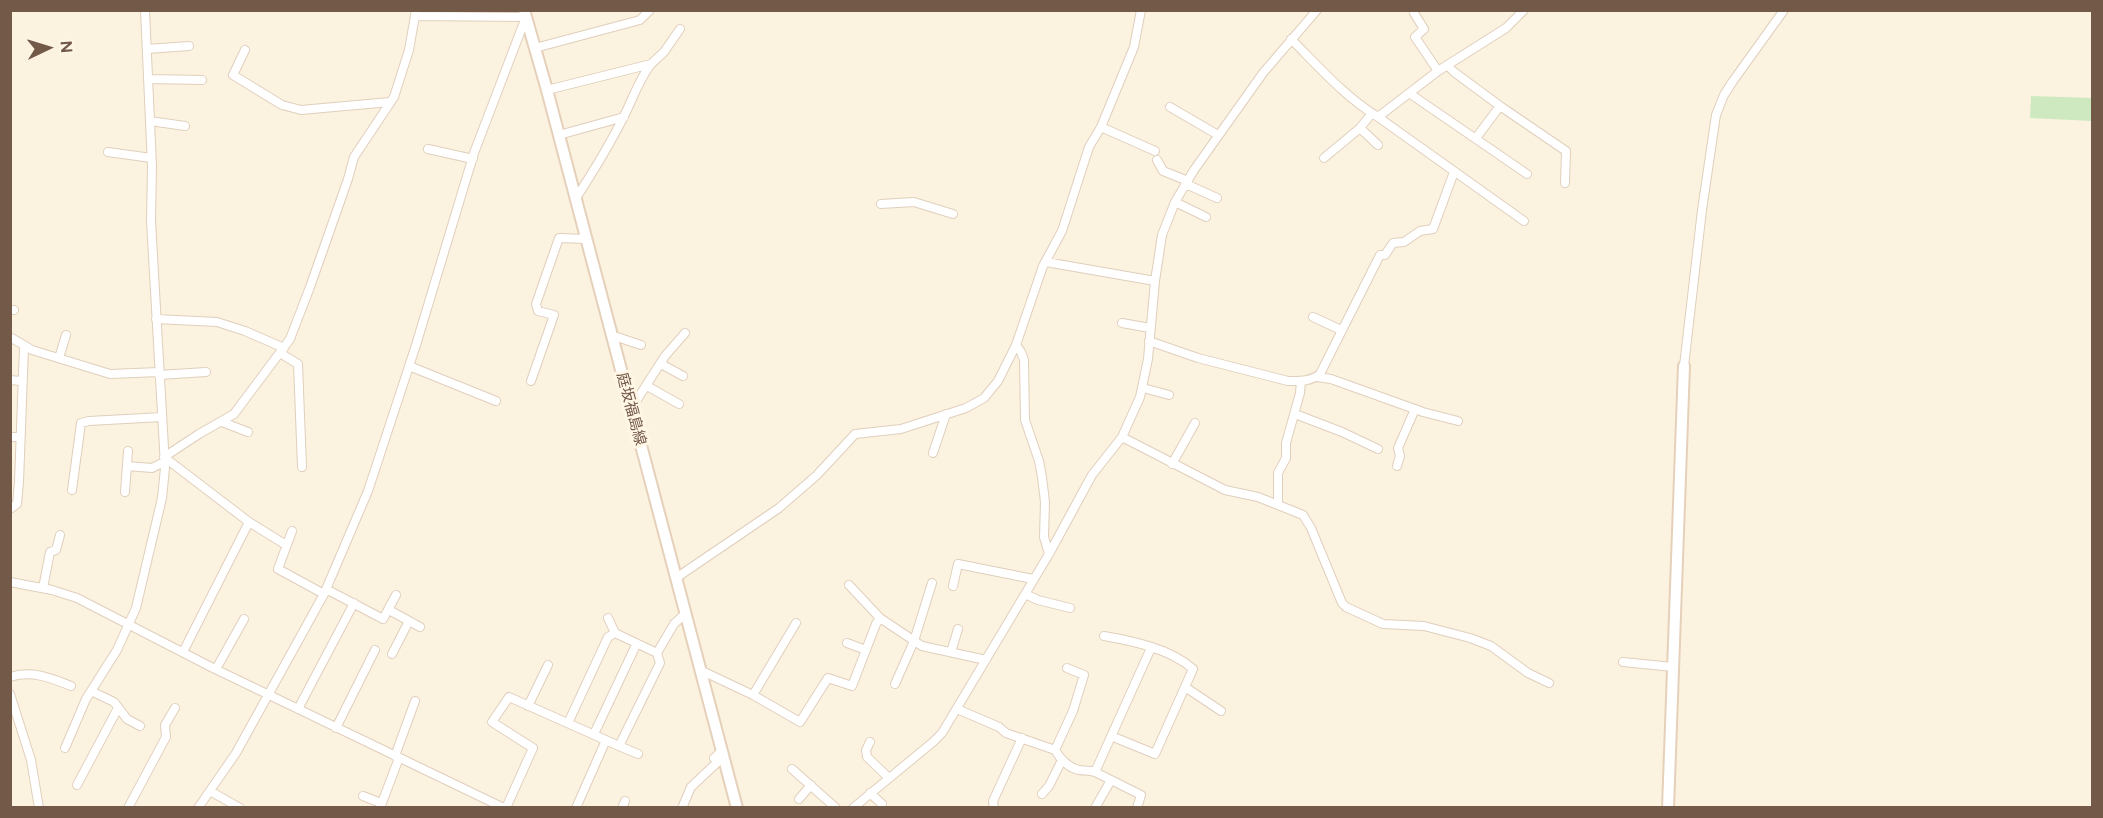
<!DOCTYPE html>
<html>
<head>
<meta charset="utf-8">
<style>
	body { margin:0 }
	#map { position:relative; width:2103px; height:818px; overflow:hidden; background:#fcf2e0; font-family:Figtree,sans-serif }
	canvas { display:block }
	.frame { position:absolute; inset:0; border:12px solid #725948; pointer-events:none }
	.north { position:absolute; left:18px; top:18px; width:60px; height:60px; -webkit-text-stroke:4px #fff6e6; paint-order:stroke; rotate:86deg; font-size:16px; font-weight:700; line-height:24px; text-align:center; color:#725948 }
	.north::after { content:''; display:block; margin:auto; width:21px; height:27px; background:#725948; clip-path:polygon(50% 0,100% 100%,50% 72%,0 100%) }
</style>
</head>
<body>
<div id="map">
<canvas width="2103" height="818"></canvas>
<div class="frame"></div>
<div class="north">N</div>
</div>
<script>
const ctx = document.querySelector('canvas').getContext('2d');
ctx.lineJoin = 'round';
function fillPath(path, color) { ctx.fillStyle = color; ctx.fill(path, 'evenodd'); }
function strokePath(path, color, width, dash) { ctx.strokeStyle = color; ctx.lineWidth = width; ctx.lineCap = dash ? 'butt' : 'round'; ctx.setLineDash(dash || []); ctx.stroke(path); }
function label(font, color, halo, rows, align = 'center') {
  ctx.font = font + ' Figtree,"Noto Sans JP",sans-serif'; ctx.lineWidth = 6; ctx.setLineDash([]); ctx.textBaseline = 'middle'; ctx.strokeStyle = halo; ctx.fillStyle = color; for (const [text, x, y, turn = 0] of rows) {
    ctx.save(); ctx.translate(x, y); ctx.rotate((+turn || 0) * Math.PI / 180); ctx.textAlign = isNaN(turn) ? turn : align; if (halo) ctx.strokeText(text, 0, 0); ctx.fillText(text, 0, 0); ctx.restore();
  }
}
fillPath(new Path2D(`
	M2031,96L2092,98V121L2030,118Z`), '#cee9bf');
const street = new Path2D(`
	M1414,13L1424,29L1415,37L1438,71
	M1291,39C1318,66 1345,97 1378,117L1438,71L1506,28L1524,10
	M535,48L640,20L650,10
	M147,49L189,46
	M245,50L233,75L282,105L301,110L390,102
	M1447,65L1454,72L1500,106L1566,151L1565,183
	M148,79L202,80
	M547,90L651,64L664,52L680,29
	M1409,93L1527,174
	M1170,107L1218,135
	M1378,117L1524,221
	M150,121L185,126
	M1101,127L1155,151
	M1360,128L1378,145
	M559,135L624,117
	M1476,138L1500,106
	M428,149L473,159
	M108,152L151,158
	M1324,158L1360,128L1372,113
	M1157,160L1163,171L1188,181
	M1186,184L1217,198
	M576,198C593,172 609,146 623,118C633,99 638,81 651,64
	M1175,202L1206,217
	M881,204L914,202L953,214
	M1046,262L1155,281
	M10,310H14
	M1313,317L1341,330
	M156,319L217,322L245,331L284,348
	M1122,323L1150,328
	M10,337L32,350L110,374L159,372
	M612,338L617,337L641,345
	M1149,341L1198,358L1288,381C1299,381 1310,382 1320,374L1380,255H1385L1393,243L1404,242L1420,231L1433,229L1454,172
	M1016,345L1021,352L1024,360L1025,420L1039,461L1042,477L1045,502L1044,537L1049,554
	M280,353L298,364L302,467
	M59,358L66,335
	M661,364L683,376
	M409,366L496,401
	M1684,366L1702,210L1716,115L1724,95L1733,81L1784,10
	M159,375L206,372
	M1317,377L1331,379L1423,412L1458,421
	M10,380L21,381
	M531,381L554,315L538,311L536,304L559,238L587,239
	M647,386L679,404
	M1143,388L1169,395
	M631,409L665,356L685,333
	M1295,414L1342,432L1378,449
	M222,422L248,432
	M10,437H20
	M1122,437L1225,490L1258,497L1303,515L1311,528L1342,603L1346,607L1383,624L1424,626L1470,638L1491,646L1528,673L1549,683
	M933,453L946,414
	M1172,464L1195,423
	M127,466L152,468L164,462
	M1397,466L1400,456L1398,448L1415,409
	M72,490L81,423L89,421L162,417
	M125,492L128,451
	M1278,505V473L1286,458V443L1300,393L1301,381
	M10,509L17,504L19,482L24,347
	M292,531L278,569L324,594
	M286,545L249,522L164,457L199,434L234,414L290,339L310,287L348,179L354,157L394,97L409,50L416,10
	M676,578L779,508L817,475L855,434L901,429L966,408L984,398L998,381L1016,345L1043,266L1062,231L1089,147L1101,127L1134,47L1141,10
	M10,582L52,590L77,598L213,668L504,808
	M849,585L880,618L922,646L986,660
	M953,586L958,564L1033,579
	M43,588L50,552L56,550L60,535
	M326,589L383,619L396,595
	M1025,594L1038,600L1070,608
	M389,610L420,627
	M608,618L615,633
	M1104,636C1133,641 1171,649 1193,669L1155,754L1111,736
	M847,643L866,650
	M183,652L249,522
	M951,652L958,629
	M392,654L409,621
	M1623,662L1673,667
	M216,669L244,619
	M700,670L753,695L800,722L828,678L852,686L876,624L880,618
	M10,677C32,670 51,678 71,686
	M895,684L914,641L932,583
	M1185,687L1221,711
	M91,691L114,702L127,719L140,726
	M10,694L31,760L39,808
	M753,695L796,623
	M528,706L548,665
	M298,709L354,603
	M957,709L999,727L1006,733L1055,750C1060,759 1069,768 1079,770C1085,771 1089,770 1095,772L1141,795L1137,808
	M568,723L608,637L615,633L657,653
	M336,728L375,650
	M594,734L636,645
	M870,742L866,750L867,757L889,778
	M619,746L638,754
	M65,748L86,699L117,650L136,608L162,498L165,468L164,448L151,221L152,166L145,10
	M1055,750L1073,711L1084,675L1067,668
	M395,756L415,701
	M714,758L722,751
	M792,769L836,808
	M1095,772L1151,648
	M77,785L118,708
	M210,791L240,808
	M870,793L882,804
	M1042,794L1049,786L1062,760
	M363,796L381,803
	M799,799L811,785
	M128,808L166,737L165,725L175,708
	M198,808L236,753L324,594L368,491L416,345L474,153L526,17L415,16
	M380,808L399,758
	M506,808L533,748L492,722L509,697L619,746L660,663L657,653L674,624L686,613
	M576,808L606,740
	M622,808L625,801
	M682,808L691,787L723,757
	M853,808L933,742L942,733L1049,554L1092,475L1122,437L1140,397L1148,359L1155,281L1162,235L1175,202L1194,170L1263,73L1317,10
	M994,808L993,801L1022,738
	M1095,808L1111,780`);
const secondary = new Path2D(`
	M524,10L547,90L737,808
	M1668,808L1684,366`);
strokePath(street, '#e0cfbc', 10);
strokePath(secondary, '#e5d0ba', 14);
strokePath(street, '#fff', 8);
strokePath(secondary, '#fff', 10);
label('15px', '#725948', '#fff6e6', [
	["庭坂福島線",631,409,75]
]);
</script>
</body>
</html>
